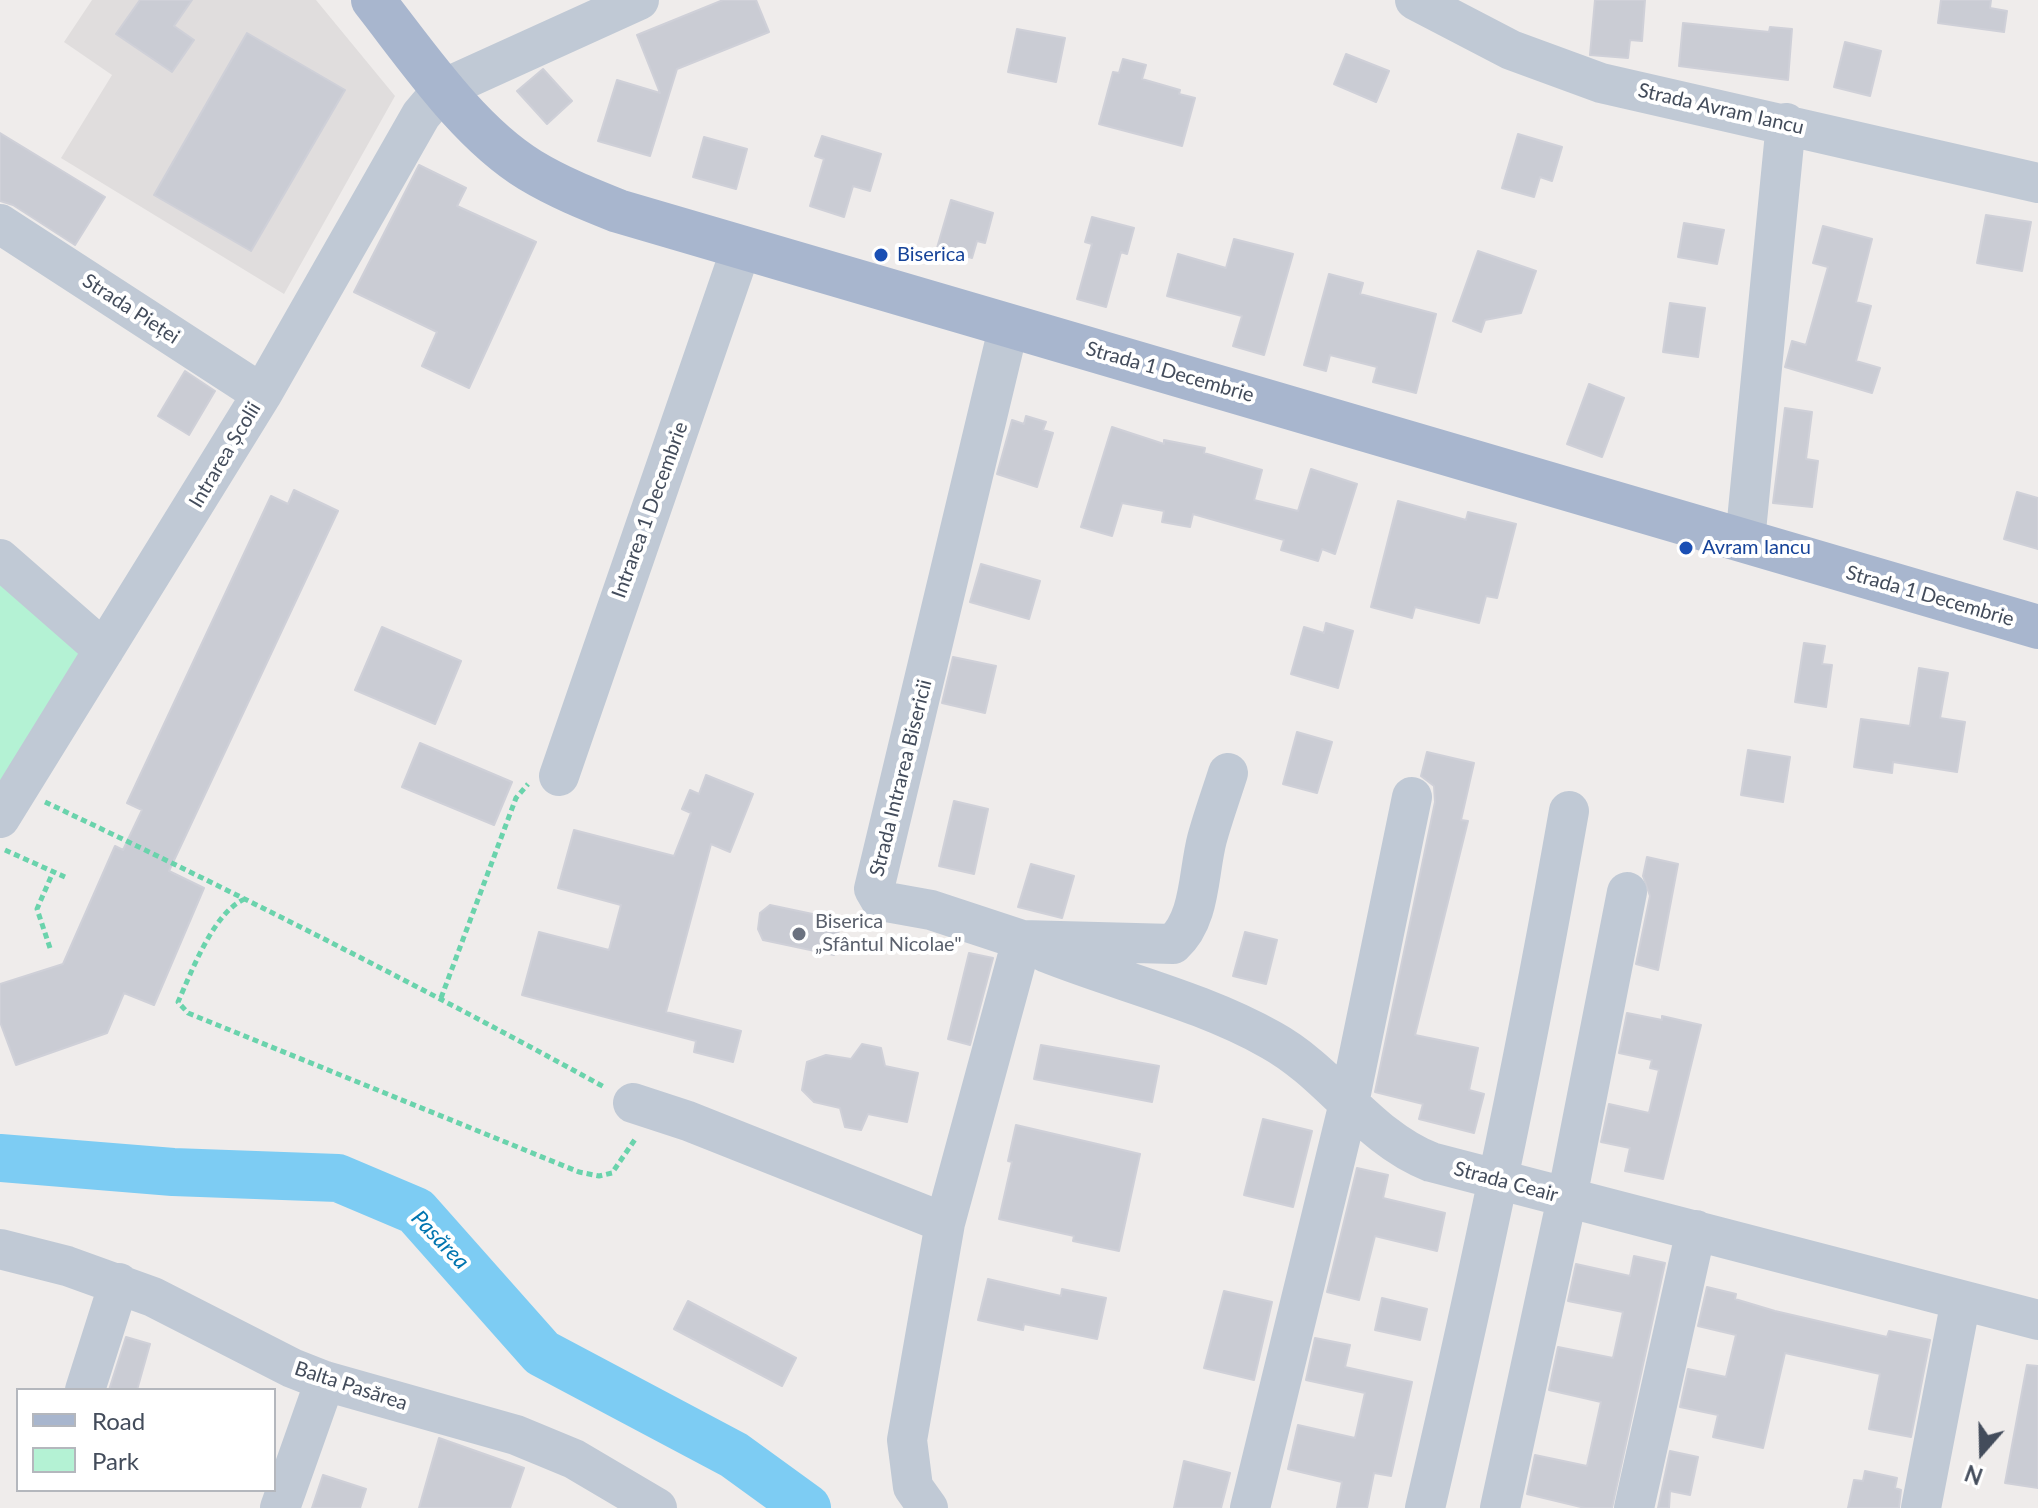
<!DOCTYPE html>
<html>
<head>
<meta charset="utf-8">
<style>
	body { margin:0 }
	#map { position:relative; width:2038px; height:1508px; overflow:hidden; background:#efeceb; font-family:Lato,sans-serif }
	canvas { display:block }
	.legend { position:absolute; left:16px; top:1388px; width:260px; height:104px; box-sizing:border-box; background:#fff; border:2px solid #b4b7bd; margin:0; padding:10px 14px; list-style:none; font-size:24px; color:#434c5b }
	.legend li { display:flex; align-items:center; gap:16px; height:40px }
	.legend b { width:40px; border:2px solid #b4b7bd }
	.north { position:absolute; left:1942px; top:1412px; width:80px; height:80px; -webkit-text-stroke:6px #fff; paint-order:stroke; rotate:200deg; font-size:22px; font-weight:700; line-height:32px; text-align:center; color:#434c5b }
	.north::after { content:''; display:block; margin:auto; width:28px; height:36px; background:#434c5b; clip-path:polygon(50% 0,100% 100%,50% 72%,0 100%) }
</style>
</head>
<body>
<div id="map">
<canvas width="2038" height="1508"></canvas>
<ul class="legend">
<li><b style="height:10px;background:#a8b6ce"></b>Road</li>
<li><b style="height:22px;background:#b4f2d4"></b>Park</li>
</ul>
<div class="north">N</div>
</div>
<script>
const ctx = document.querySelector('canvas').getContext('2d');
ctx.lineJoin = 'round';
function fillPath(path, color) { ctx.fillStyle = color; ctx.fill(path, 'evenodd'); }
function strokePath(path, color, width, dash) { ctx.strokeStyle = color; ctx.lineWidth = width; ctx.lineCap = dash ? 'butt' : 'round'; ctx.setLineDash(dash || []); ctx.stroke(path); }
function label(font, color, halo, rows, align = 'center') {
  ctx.font = font + ' Lato,sans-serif'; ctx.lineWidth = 8; ctx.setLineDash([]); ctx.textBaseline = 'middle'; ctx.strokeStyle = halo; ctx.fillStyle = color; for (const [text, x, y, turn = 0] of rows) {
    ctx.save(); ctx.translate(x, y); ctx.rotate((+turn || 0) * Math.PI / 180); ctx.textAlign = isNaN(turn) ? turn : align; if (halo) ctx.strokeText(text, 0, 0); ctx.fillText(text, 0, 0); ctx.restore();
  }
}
fillPath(new Path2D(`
	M92,0H316L395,96L284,294L61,158L112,75L64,42Z`), '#e0dddd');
fillPath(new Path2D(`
	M0,577L84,649L0,781Z`), '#b4f2d4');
strokePath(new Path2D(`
	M0,1158L173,1172L338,1178L416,1211L542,1353L734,1455L807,1508`), '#7dccf3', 48);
const building = new Path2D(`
	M140,0H192L174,26L194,40L172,72L116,34Z
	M723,0H756L769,32L677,69L650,156L598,141L617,80L660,93L637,35Z
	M1595,0H1645L1642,41L1630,40L1628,58L1590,55Z
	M1941,0H1991L1990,8L2007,11L2004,32L1938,23Z
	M1683,23L1769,32L1770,27L1792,29L1788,80L1679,66Z
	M1017,29L1065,38L1056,82L1008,72Z
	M247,33L345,90L251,251L154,195Z
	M1845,42L1881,51L1870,96L1834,87Z
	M1346,54L1389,71L1376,102L1334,84Z
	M1123,59L1146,65L1142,79L1180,90L1179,94L1195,98L1182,146L1099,124L1113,72L1119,73Z
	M543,69L572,101L547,124L517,91Z
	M0,133L105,197L75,245L13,205L0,201Z
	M1518,134L1562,147L1552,181L1540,177L1534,197L1502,188Z
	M822,136L881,154L870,191L853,186L844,217L810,206L824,159L815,156Z
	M704,137L747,149L736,189L693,177Z
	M419,165L466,188L457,206L536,242L469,388L422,366L437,332L354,292Z
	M951,200L993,213L985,243L977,241L972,258L937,248Z
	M1986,215L2031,222L2022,271L1977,263Z
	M1092,217L1134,228L1127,254L1121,252L1106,307L1077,299L1092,244L1085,242Z
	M1684,223L1724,230L1717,264L1678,257Z
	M1823,226L1872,239L1856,302L1871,306L1856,361L1880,368L1872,393L1785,367L1792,341L1806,345L1828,267L1813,263Z
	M1234,239L1293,254L1264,355L1233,346L1242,316L1167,296L1178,254L1226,268Z
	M1478,251L1536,271L1521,313L1485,320L1481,332L1453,321Z
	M1329,274L1363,283L1360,294L1436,314L1416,393L1373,382L1377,367L1330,355L1326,371L1304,365Z
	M1670,303L1705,308L1698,357L1663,352Z
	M185,371L215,391L189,435L158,416Z
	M1589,384L1624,398L1602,457L1567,444Z
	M1785,408L1812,412L1806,459L1818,461L1812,507L1773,503Z
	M1026,416L1046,422L1043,430L1053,433L1037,487L997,474L1012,420L1024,424Z
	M1112,427L1164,444V440L1205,448L1204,453L1262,470L1254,500L1298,511L1311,469L1357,484L1335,554L1322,549L1318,561L1281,550L1284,540L1193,514L1190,527L1162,522L1164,511L1122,503L1112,536L1081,527Z
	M294,490L338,511L169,871L204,888L154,1005L124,993L107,1033L16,1065L0,1022V984L63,964L115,846L123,850L142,810L127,803L271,496L288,504Z
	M2017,492L2038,498V549L2004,539Z
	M1398,501L1466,520L1468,512L1516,524L1497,598L1486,596L1479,623L1415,607L1412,618L1371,607Z
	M981,564L1040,581L1029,619L970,602Z
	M1326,623L1353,631L1338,688L1291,674L1304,627L1324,633Z
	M382,627L461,661L435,724L355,690Z
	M1804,643L1825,646L1822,664L1832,665L1826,707L1795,702Z
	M953,657L996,666L985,713L942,703Z
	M1919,668L1948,673L1940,718L1965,722L1957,772L1893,762L1892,773L1854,767L1861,719L1910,726Z
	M1297,732L1332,742L1317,793L1283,784Z
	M420,743L512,782L494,825L402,787Z
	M1748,750L1790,757L1783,802L1741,795Z
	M1427,752L1474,763L1461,820L1468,821L1415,1035L1478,1048L1469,1090L1484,1094L1474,1133L1419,1119L1423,1104L1375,1092L1435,802L1434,786L1421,776Z
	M706,775L753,794L730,852L711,844L666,1012L741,1031L733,1062L694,1052L696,1041L522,995L539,932L609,950L621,905L558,888L574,830L674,856L691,813L682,809L690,790L699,794Z
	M954,801L988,809L974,874L939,866Z
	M1647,857L1678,864L1658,970L1636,964L1650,896L1643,876Z
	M1031,864L1074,876L1062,918L1018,907Z
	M770,905L841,920L834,955L763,940L758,929L760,913Z
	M1245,932L1277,940L1266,984L1233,976Z
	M969,953L993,958L970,1045L948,1039Z
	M1627,1013L1662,1020V1016L1701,1025L1663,1179L1625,1171L1630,1148L1601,1142L1609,1104L1649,1113L1659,1070L1650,1068L1652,1060L1619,1053Z
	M862,1044L881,1048L885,1066L918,1073L907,1122L868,1114L861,1130L845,1127L840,1108L814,1102L802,1090L807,1062L826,1055L851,1059Z
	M1041,1045L1159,1066L1152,1102L1034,1079Z
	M1263,1119L1312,1131L1293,1207L1244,1195Z
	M1016,1125L1140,1154L1119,1251L1073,1241L1074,1236L999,1219L1012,1162L1008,1161Z
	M1357,1168L1388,1175L1383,1198L1445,1213L1437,1251L1375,1236L1359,1300L1327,1292Z
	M1634,1256L1665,1263L1612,1508H1585L1527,1494L1535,1455L1587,1466L1601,1402L1549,1390L1558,1347L1613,1358L1623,1312L1568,1301L1576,1264L1630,1276Z
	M988,1279L1061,1296L1062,1289L1106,1298L1097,1339L1024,1324L1023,1330L978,1320Z
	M1707,1287L1736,1294L1735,1299L1775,1311L1887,1337L1889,1331L1930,1340L1911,1437L1869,1429L1880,1374L1785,1353L1763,1448L1713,1437L1718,1415L1680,1407L1688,1369L1726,1377L1736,1335L1698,1326Z
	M1224,1291L1272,1302L1254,1380L1204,1368Z
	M1382,1298L1427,1309L1420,1340L1375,1330Z
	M688,1301L796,1358L782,1386L674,1329Z
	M126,1337L150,1344L137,1390H109Z
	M1315,1338L1350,1345L1345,1367L1412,1382L1391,1476L1374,1473L1367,1508H1337L1342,1482L1288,1469L1298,1425L1355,1438L1365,1393L1306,1380Z
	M2027,1365L2038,1366V1488L2005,1483Z
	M439,1438L524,1468L510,1508H419Z
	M1670,1451L1698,1457L1690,1495L1670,1491L1669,1508H1658Z
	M1184,1461L1230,1473L1221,1508H1174Z
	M1865,1471L1897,1478L1895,1488L1901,1490L1899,1508H1848L1854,1480L1863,1481Z
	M323,1475L366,1489L360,1508H312Z`);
fillPath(building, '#caccd4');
strokePath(building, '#cfd0d8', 2);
strokePath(new Path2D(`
	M45,802C235,892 422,987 606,1088
	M5,850L65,877
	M245,899C214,911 191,973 178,1002L188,1013L579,1172L599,1176L612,1173L636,1138
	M50,948L37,909L53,872
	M441,998L516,798L528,784`), '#6ad3ac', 5, [6, 4]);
strokePath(new Path2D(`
	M1415,0L1511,50L1601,83L2038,183
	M0,224L262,394
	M1009,325L874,889L881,901L931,910L1022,940L1173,944C1201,919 1198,873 1207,839C1213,817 1221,795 1228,773
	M1745,541L1786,123
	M0,559L104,650
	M559,776L742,246
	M0,818L262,394L421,115L443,89L639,0
	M1022,940L1047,953C1120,982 1202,1001 1271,1040C1331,1073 1367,1137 1431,1162L2038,1320
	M633,1103L688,1121L945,1223
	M0,1249L67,1266L153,1297L292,1368L325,1381L516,1435L574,1459L657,1508
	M85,1390L119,1283
	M280,1508L325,1381
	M928,1508L913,1487L907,1440L945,1223L1022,940
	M1250,1508L1349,1103L1412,797
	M1425,1508C1479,1277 1528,1045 1569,811
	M1500,1508L1567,1198L1627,892
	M1634,1508L1696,1230
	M1921,1508L1961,1300`), '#c0c9d5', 40);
strokePath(new Path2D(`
	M373,0C417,56 468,132 530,170C558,187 588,199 618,211L2038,627`), '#a8b6ce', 44);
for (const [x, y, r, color] of [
	[881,255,8,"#1a4fb4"],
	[1686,548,8,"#1a4fb4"],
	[799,934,8,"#6b7280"]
]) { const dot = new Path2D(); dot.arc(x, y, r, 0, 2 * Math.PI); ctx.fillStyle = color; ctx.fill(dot); strokePath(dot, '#fff', 3); }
label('20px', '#434c5b', '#fff', [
	["Strada Avram Iancu",1721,109,13],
	["Strada Pieței",131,309,33],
	["Strada 1 Decembrie",1170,372,16],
	["Intrarea Școlii",225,455,-59],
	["Intrarea 1 Decembrie",650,510,-70],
	["Strada 1 Decembrie",1930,596,16],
	["Strada Intrarea Bisericii",901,778,-76],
	["Strada Ceair",1506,1182,15],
	["Balta Pasărea",351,1386,18]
]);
label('20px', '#164399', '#fff', [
	["Biserica",897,255],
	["Avram Iancu",1702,548]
], 'left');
label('20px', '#5b616d', '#fff', [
	["Biserica",815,922],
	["„Sfântul Nicolae\"",815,945]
], 'left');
label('italic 22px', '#0075b0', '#fff', [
	["Pasărea",440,1240,46]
]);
</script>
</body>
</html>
